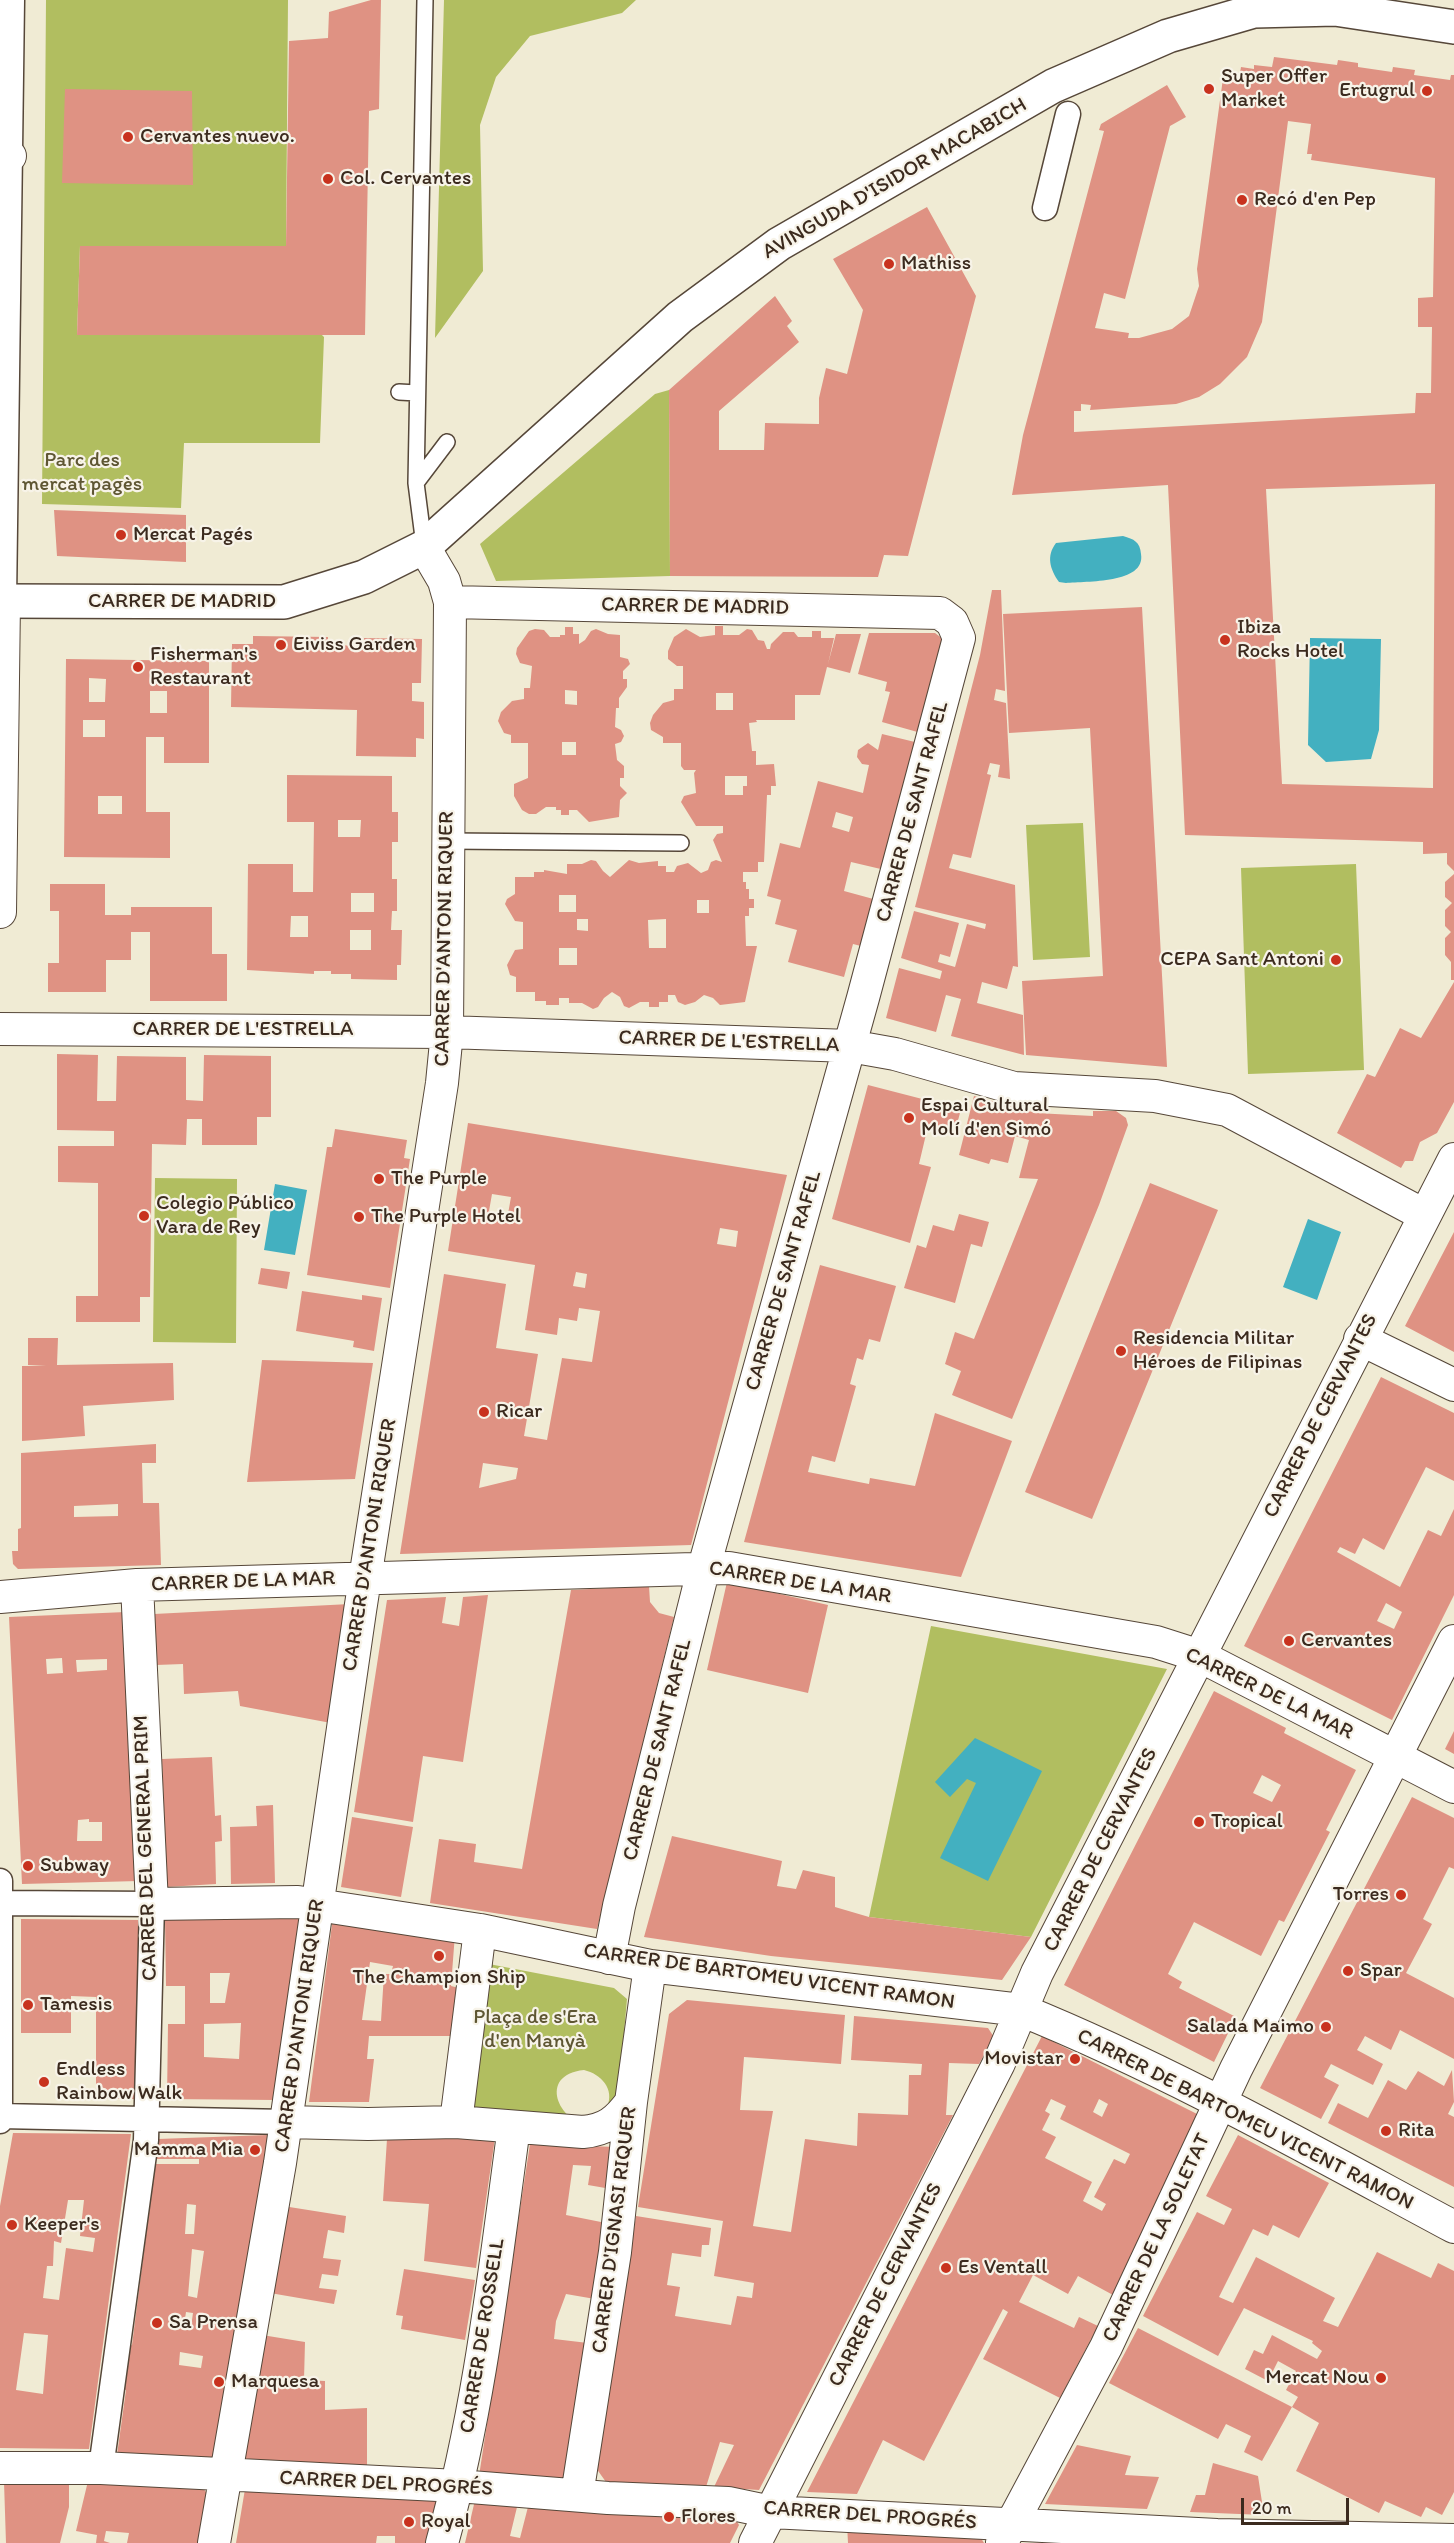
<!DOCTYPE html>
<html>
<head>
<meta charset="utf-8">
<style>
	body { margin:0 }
	#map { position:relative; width:1454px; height:2543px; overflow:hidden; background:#f0ebd4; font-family:Itim,sans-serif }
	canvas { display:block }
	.scale { position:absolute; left:1241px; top:2498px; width:108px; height:27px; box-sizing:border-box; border:3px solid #3b2a1e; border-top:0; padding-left:8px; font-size:18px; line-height:21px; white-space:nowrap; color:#3b2a1e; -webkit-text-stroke:4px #f7f3e8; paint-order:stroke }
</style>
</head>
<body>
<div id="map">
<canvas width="1454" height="2543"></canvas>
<div class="scale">20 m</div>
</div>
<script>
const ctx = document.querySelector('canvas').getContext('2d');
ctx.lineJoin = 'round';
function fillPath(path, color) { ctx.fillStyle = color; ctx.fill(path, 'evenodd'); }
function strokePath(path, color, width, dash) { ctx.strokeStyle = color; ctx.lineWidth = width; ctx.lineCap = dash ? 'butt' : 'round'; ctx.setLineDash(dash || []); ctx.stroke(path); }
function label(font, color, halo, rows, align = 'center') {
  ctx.font = font + ' Itim,sans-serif'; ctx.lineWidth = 4.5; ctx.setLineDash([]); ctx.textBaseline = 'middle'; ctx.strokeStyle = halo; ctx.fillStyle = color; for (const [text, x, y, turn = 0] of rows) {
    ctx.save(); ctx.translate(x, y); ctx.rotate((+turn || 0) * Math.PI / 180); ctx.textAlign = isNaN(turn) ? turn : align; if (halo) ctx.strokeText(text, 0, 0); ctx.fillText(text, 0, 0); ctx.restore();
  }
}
fillPath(new Path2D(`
	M46,0H288L286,246H80L77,335L321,334L324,337L320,443H184L181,508L42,504Z
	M444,0H636L622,13L530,36L496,77L480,125L483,271L435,338Z
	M669,390L670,576L496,581L480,544L655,394Z
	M1083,823L1090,957L1033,960L1026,825Z
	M1356,864L1364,1070L1248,1074L1241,868Z
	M155,1178L237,1179L236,1343L153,1342Z
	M931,1626L1167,1669L1031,1937L869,1917Z
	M489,1964L614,1988L627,1999L618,2101C608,2116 601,2121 583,2124L466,2111ZM584,2070C601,2074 615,2089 607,2107C584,2157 521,2077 584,2070Z`), '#b1be60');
fillPath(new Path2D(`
	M1123,536C1134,539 1140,542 1141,554C1146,584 1086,581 1066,583L1059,582C1050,569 1046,556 1056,543Z
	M1310,638L1381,639L1379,730L1371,759L1326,762L1308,745Z
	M275,1184L307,1190L295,1255L264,1250Z
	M1308,1219L1341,1232L1317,1300L1283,1287Z
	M975,1738L1042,1771L988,1881L940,1858L976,1783L967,1779L950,1797L935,1782Z`), '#43b0c0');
fillPath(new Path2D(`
	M371,0H381L379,109L369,111L365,335H77L80,246H286L289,41L328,38L329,12Z
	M1274,57L1337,65L1338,60L1358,63V67L1392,72L1393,67L1415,70L1414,75L1450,80L1451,75H1454V871L1447,864V853L1423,854V842L1185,835L1168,485L1012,495L1023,435L1104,131L1099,130L1101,124L1167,85L1186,117L1170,126L1125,299L1104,293L1095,328L1129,333L1128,338H1139L1172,329L1189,316L1199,286L1197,269L1224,71L1240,73L1241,67L1254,69V65L1272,67ZM1288,121L1311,124L1307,154H1312L1311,160L1435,178L1433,297L1418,298V327H1432L1431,393H1416L1415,413L1074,432V411H1081V404L1091,405L1090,410L1176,404L1199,397L1220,384L1247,357L1262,322ZM1435,484L1433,788L1282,784L1266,489Z
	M65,89L192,91L193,185L62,183Z
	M927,207L976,296L908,556L884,555L878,577L670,576L669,390L775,296L792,321L787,326L799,342L719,411V450H764L765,423L819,424V398L826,368L847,374L863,310L833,259Z
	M54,510L186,515V562L57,556Z
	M992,590H1001L1005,691L996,689L994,700L1006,703L1010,779L998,777L1000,765L990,763L987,774L991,775L971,858L953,854L949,868L1015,885L1018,967L1013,966L1007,989L982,982L977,1003L1023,1015L1024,1055L951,1036L961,999L946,995L936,1032L886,1018L899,968L940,979L942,971L901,958L914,911L959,923L950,957L940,954L938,962L955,967L967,924L985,929L986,924L915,907L980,655Z
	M1142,607L1167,1067L1026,1055L1022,981L1103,976L1090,728L1009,733L1003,614Z
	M715,626H723V635H739L747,629L752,630L758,640L764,641L767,649H770L771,644L783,632H794L798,637H812V631H821V638H834L828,664L836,634H861L850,673L827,667L820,695H795V720H756L757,722L749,723L752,751H756V765L774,764L776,786H771V795H767L764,862H758V872H743V882H746V889H749V899H754V908H749V916H745L746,946H757L745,1002L720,1005L713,998L704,995L695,1002L685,1005L678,1002L675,995H668V1002H659V1007H649V1002H640L629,1008L624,1006L620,997L612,992L604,998L598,1007L593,1009L582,1003H569V998H559V1005H546V1001H535V992H516V977L510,975L507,965L515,950L523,949V922L515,921L505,904L507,899L515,894V877H534V872H544V870L567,874V864H582L591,860L596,861L603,871L610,877L629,860L639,863L658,861V866H666V872H674L677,866L688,863L701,873L708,870L711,862L716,860L722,862L713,840L717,834L723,833V826H696L681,802L684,796L696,793L694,773L696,770H684L681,766V743H663V737L651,730L650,723L653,715L663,703L674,700V689H683V666H677L668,659V651L674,637L686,629L700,637L715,635ZM716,693H733V710H716ZM725,776H747V786H743V795H725ZM559,895H576V912H559ZM697,900H709V913H697ZM577,919H588V931L577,930ZM666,919V948H649L648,920ZM559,948H577V965H559Z
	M565,627H573V634H579V644L585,640L591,631L596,629L608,634L620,635V657L628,659L630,664L623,671V679H627V687L619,698V708H616L615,727L621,730L624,736L621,742L615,744L617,760L624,766V778H620V786L627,793L620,800L619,817L589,822L577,810H569V815H561V810H556V807H546L536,814H529L522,810L514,796V784L528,778V743H511V735L504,733L498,721L501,712L512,701L524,699V688H530L532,666L520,663L516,654L517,648L529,631L535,629L544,630L550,637H560V635H565ZM565,690L577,691V705L565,704ZM562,742H576V755H562Z
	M869,633H935L943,639L921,733L882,722L890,692L885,691L887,682L858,674Z
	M253,636L328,637V645L364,646V638L422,639L421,683H412V701L424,702V739L416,738V757L356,756L357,710L231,707L232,644H253Z
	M66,659L209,661V763H164V737H146V812H170V858L64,857ZM89,678L106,679L105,702H89ZM150,691H167V713H150ZM83,720H105V737H83ZM98,796H122V814H98Z
	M882,734L919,743L885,870L851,862L844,891L877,900L865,947L853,944L844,977L788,962L797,930L775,924L781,900L767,896L780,843L800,848L818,781L863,793L869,765L862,764L857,757L858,750L868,743L878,750ZM836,812L853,817L849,832L832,827Z
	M287,775L392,776V812H398V842H392V879H397V911H392L391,930H402L401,965H397V980L351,979V974H331V971H314V974L247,970L248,864H293V892H313L314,822H287ZM338,820H361L360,837H338ZM351,893H374V912H351ZM291,916H308V937H290ZM350,930H371V950H350Z
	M1454,874V980H1451V962L1445,955V938L1451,932L1445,926V910L1452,903L1445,897V882Z
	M50,884H105V915H131V907H212V954H227V1001H150V932H131V960H106V992H48V963H59V911H50Z
	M1454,982V1102L1437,1133L1420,1142L1413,1161H1405L1401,1168L1337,1133L1367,1074L1375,1077L1400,1028L1421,1038Z
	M57,1054L98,1055L97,1101H116L117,1056L186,1057V1100L203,1101L204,1055L271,1056V1117H257V1145H202V1119H187L186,1145L152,1144L150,1297H140V1322H76V1296H98V1183L58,1182V1146H114V1131L57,1130Z
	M868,1085L961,1109L955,1132L928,1126L919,1164L931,1167L910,1243L832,1219Z
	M974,1096L1036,1113L1093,1116V1111H1116L1126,1118L1128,1125L1099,1205L1012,1419L952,1395L961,1371L945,1364L955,1332L974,1339L1038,1179L1019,1178L1029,1140L1015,1136L1008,1163L991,1159L989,1164L959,1155Z
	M468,1123L787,1175L691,1545L400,1554L444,1274L506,1284L496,1348L538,1354L524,1436L547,1440L562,1358L592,1362L600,1311L579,1308L577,1321L559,1318L557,1335L525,1330L535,1265L448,1251ZM492,1194L511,1197L508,1214L489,1211ZM720,1228L738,1231L736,1247L717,1244ZM576,1272L587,1274L585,1288L573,1286ZM483,1463L518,1468L516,1479L479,1488Z
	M335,1129L407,1140L404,1158L410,1159L390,1288L307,1275L327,1147H332Z
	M1150,1183L1218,1210L1092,1519L1025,1492Z
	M959,1214L989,1222L982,1247L971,1244L955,1303L904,1288L917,1245L926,1248L933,1225L954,1231Z
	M1454,1232V1352L1405,1326Z
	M820,1265L896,1286L880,1342L869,1339L863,1360L857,1358L850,1384L856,1386L835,1462L812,1456L808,1472L869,1484L870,1478L915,1486L935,1413L1012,1441L961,1577L744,1542Z
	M261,1268L290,1272L287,1289L258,1284Z
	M302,1291L362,1300V1295L382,1298L374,1351L353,1347L354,1341L296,1331Z
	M28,1338H58L57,1365L173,1363L174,1400L83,1406L85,1436L22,1441V1366H46L28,1365Z
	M262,1360L373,1363L355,1479L247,1482Z
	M1381,1377L1454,1413V1481L1426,1467L1384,1550L1363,1538L1355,1554L1340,1547L1337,1552L1400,1587L1428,1530L1441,1536L1454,1509V1595L1392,1720L1244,1646ZM1386,1603L1402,1612L1394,1629L1377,1621Z
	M156,1444V1463H142L143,1503H159L161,1565L18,1569L13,1564L12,1551H18V1529L21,1528V1453ZM118,1504V1516L74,1517V1506Z
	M727,1582L828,1605L808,1693L707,1670Z
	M649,1586L650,1602L659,1613L674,1617L597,1929L430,1903L439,1839L476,1844L474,1862L522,1869L571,1590Z
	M488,1595L463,1762L423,1756L413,1822L354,1812L387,1600L446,1597L442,1623L459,1626L463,1597Z
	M350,1604L331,1723L240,1706L238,1691L184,1694L183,1664L156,1665L154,1614Z
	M126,1612L139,1881L22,1884L9,1617ZM62,1658L63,1673L47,1674L46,1659ZM107,1659V1670L77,1672L76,1660ZM89,1819V1822H102V1841H77L78,1820Z
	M1214,1691L1286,1728L1284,1733L1356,1770L1326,1830L1330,1832L1284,1922L1279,1920L1261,1956L1194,1922L1168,1974L1182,1982L1179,1988L1236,2017L1214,2062L1064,1985ZM1262,1775L1281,1785L1272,1802L1253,1793Z
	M1454,1731V1754L1445,1749Z
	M212,1757L215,1816L221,1815L222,1841L215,1842L216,1884L167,1887L162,1759Z
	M1412,1797L1454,1818V1869L1449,1867L1423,1919L1432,1924L1406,1973L1454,1998V2059L1400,2030L1391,2050L1365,2036L1357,2050L1383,2064L1373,2085L1331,2064L1324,2077L1339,2085L1321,2119L1260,2088Z
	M273,1805L275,1883L231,1884L230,1827L257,1826L256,1806Z
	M352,1817L413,1827L401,1897L341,1887Z
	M672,1836L782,1861L777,1886L796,1889L803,1870L835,1877V1907L869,1917L1031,1937L1002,1980L771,1956L644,1937Z
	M304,1916L275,2100L167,2099L168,2024H185V1986H166L165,1918ZM210,1973H230L225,2003H210ZM241,2023L239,2059L204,2057V2024Z
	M333,1917L455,1934L451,1986L459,1988L455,2036H369L367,2059H374L369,2102H309ZM370,1962L393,1966L391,1974H384L381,2021L362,2020Z
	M21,1919L141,1920L140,2099H96V1997L71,1996V2033H21Z
	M687,2000L845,2015L841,2064L744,2057L740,2110L773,2111L753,2226L791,2232L805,2139L857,2146L858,2113L908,2115L909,2075H921L922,2064L851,2060L854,2016L988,2028L994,2037L979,2064L949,2063L946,2115H953L759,2490L714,2487L734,2445L720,2442L706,2487L606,2482L596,2468L636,2216L711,2228L709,2245H702L701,2257L672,2253L667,2285L680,2287L675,2316L731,2325L737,2296L752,2298L754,2283L714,2276L723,2221L638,2207L669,2014Z
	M1042,2036L1205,2118L1113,2295L1078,2276L1068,2294L1033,2275L1019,2302L1074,2328L1079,2317L1098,2326L1060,2398L983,2359L1008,2312L1003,2309L924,2461L883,2440L857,2494L807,2492ZM1051,2099L1066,2106L1060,2119L1130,2154L1125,2164L1114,2159L1094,2197L1106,2204L1102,2211L1083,2201L1092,2182L1045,2158L1056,2137L1042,2130L1050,2114L1045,2111ZM1099,2099L1108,2104L1102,2117L1093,2112Z
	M1452,2070L1454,2102L1448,2114L1454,2117V2187L1328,2123L1338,2103L1368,2118L1388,2080L1406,2090L1418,2071L1444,2086Z
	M13,2133L131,2134L89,2449L0,2448V2206ZM68,2200H84L80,2236L95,2238L93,2252L66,2248L59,2300L43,2298L47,2266H53L54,2241L61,2243ZM24,2333L48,2335L43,2394L16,2390Z
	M268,2135L215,2460L117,2455L126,2390L122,2389L128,2347L132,2345L155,2164H199V2159H156L158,2139ZM187,2204L196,2205L194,2234H185ZM192,2249L204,2251L197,2298L188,2296ZM186,2312L193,2313L191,2327L184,2326ZM180,2352L203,2356L201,2368L179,2365Z
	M1238,2135L1329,2183L1299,2238L1273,2225L1268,2236L1253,2229L1219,2297L1233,2303L1256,2257L1335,2298L1323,2321L1338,2327L1377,2252L1431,2278L1438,2263L1454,2271V2492L1442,2515L1426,2507L1421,2517L1385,2501L1379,2513L1296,2471L1319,2423L1292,2407L1298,2397L1286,2390L1296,2371L1278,2361L1268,2381L1245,2369L1254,2350L1263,2354L1272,2335L1317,2359L1322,2351L1312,2343L1313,2341L1244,2308L1218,2356L1143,2316L1197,2212L1224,2225L1232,2209L1206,2196Z
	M495,2138L476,2268L424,2261L429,2204L383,2201L387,2139Z
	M530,2144L617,2147L611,2189L588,2185L591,2166L573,2165L566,2215L606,2223L595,2299L566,2294L556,2321L554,2339L588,2343L568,2478L551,2482L479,2476Z
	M283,2206L346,2216L344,2233L328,2230L323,2258L341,2260L338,2276L322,2274L319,2288L337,2290L334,2304L270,2293Z
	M404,2269L475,2280L465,2340L401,2329L403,2316L396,2315Z
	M1138,2328L1292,2407L1262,2461L1244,2452L1251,2436L1226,2424L1218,2439L1109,2383Z
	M262,2335L305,2342L304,2380L325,2381V2410L367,2408V2470L243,2463Z
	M1077,2445L1131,2456L1125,2475L1159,2477L1147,2509L1045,2504Z
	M1213,2463L1258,2476L1264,2515L1190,2512L1196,2495H1205Z
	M69,2480V2507L60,2543H6L4,2482Z
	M88,2481L199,2483L209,2496L201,2543H127L129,2533L106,2531L104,2541L110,2543H96L97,2535L76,2531Z
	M245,2489L441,2498L430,2543H395V2536H377L376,2543H236Z
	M475,2500L518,2503L510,2536L520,2538L529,2503L733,2515L739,2525L730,2543H465Z
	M847,2524L976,2530L984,2543H848Z`), '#df9283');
const service = new Path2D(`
	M399,392L417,393
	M416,483L447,442
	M424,545L416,483L425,0
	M448,841L681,843`);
const pedestrian = new Path2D(`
	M1045,208L1068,114
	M4,601L12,0
	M0,1881V2121
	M0,1903L152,1904L146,2140L101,2468
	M0,2116L286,2122`);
const minor = new Path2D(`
	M0,156H10
	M450,602L940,613L952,622L959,638L863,998L704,1567L619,1906L609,1958
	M0,912L4,601
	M0,1029L447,1032L850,1046L895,1054L1014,1088L1155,1096L1227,1110L1424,1215
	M1360,1339L1454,1385
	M137,1585L152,1904L298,1902L480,1930L650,1966L1021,2010C1171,2071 1312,2151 1454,2227
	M0,1597L137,1585L729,1568L1156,1642L1200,1656L1454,1787
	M286,2122L368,2124L456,2122L583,2132C606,2130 617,2121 631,2102
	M456,2122L480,1930
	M0,2468H101L458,2486L608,2498L728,2503L771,2512L1217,2535L1454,2540
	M577,2495L615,2252L631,2102L650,1966
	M1002,2542L1106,2347L1236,2069L1454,1641
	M214,2543L280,2163L360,1611L442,1083L447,1032L450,602L444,581L424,547
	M442,2543C480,2408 495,2266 514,2127
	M755,2543L999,2063L1037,1973L1454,1159`);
const tertiary = new Path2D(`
	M0,601L284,602L364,577L424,547L680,317L779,244L1053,86L1168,36L1254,11L1335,9L1454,27`);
strokePath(service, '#564739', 18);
strokePath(pedestrian, '#564739', 27);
strokePath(minor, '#564739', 34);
strokePath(tertiary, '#564739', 36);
strokePath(service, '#fff', 15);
strokePath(pedestrian, '#fff', 24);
strokePath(minor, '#fff', 32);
strokePath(tertiary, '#fff', 33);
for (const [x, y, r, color] of [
	[1209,89,6,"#c8321e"],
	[1427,91,6,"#c8321e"],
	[128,137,6,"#c8321e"],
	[328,179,6,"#c8321e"],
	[1242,200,6,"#c8321e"],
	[889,264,6,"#c8321e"],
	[121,535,6,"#c8321e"],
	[1225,640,6,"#c8321e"],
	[281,645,6,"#c8321e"],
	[138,667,6,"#c8321e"],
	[1336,960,6,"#c8321e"],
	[909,1118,6,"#c8321e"],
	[379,1179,6,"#c8321e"],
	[144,1216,6,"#c8321e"],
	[359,1217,6,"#c8321e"],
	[1121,1351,6,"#c8321e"],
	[484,1412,6,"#c8321e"],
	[1289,1641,6,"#c8321e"],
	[1199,1822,6,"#c8321e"],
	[28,1866,6,"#c8321e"],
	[1401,1895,6,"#c8321e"],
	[439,1956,6,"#c8321e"],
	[1348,1971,6,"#c8321e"],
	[28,2005,6,"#c8321e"],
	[1326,2027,6,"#c8321e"],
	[1075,2059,6,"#c8321e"],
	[44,2082,6,"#c8321e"],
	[1386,2131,6,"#c8321e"],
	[255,2150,6,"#c8321e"],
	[12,2225,6,"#c8321e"],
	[946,2268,6,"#c8321e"],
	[157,2323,6,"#c8321e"],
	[1381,2378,6,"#c8321e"],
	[219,2382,6,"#c8321e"],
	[669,2517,6,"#c8321e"],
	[409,2522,6,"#c8321e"]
]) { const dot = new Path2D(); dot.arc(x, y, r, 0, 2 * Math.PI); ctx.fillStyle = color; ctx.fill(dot); strokePath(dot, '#f7f3e8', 2); }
label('21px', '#3b2a1e', '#f7f3e8', [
	["Super Offer",1221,77],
	["Market",1221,101],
	["Ertugrul",1415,91,"right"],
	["Cervantes nuevo.",140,137],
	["Col. Cervantes",340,179],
	["Recó d'en Pep",1254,200],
	["Mathiss",901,264],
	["Mercat Pagés",133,535],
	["Ibiza",1237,628],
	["Rocks Hotel",1237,652],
	["Eiviss Garden",293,645],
	["Fisherman's",150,655],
	["Restaurant",150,679],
	["CEPA Sant Antoni",1324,960,"right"],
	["Espai Cultural",921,1106],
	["Molí d'en Simó",921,1130],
	["The Purple",391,1179],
	["Colegio Público",156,1204],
	["Vara de Rey",156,1228],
	["The Purple Hotel",371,1217],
	["Residencia Militar",1133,1339],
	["Héroes de Filipinas",1133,1363],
	["Ricar",496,1412],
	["Cervantes",1301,1641],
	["Tropical",1211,1822],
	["Subway",40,1866],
	["Torres",1389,1895,"right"],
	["Spar",1360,1971],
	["The Champion Ship",439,1978,"center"],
	["Tamesis",40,2005],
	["Salada Maimo",1314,2027,"right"],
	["Movistar",1063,2059,"right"],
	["Endless",56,2070],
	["Rainbow Walk",56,2094],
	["Rita",1398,2131],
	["Mamma Mia",243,2150,"right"],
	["Keeper's",24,2225],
	["Es Ventall",958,2268],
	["Sa Prensa",169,2323],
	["Mercat Nou",1369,2378,"right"],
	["Marquesa",231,2382],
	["Flores",681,2517],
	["Royal",421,2522]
], 'left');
label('21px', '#3b2a1e', '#f7f3e8', [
	["AVINGUDA D'ISIDOR MACABICH",895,179,-30],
	["CARRER DE MADRID",182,602],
	["CARRER DE MADRID",695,607,1],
	["CARRER DE SANT RAFEL",913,812,-75],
	["CARRER D'ANTONI RIQUER",445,939,-89],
	["CARRER DE L'ESTRELLA",243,1030],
	["CARRER DE L'ESTRELLA",729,1042,2],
	["CARRER DE SANT RAFEL",784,1281,-74],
	["CARRER DE CERVANTES",1321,1416,-63],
	["CARRER D'ANTONI RIQUER",370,1545,-81],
	["CARRER DE LA MAR",243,1582,-2],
	["CARRER DE LA MAR",800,1583,9],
	["CARRER DE LA MAR",1269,1694,26],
	["CARRER DE SANT RAFEL",658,1750,-76],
	["CARRER DEL GENERAL PRIM",146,1848,-92],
	["CARRER DE CERVANTES",1101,1850,-63],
	["CARRER DE BARTOMEU VICENT RAMON",769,1977,8],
	["CARRER D'ANTONI RIQUER",300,2026,-82],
	["CARRER DE BARTOMEU VICENT RAMON",1245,2120,27],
	["CARRER D'IGNASI RIQUER",615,2230,-83],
	["CARRER DE LA SOLETAT",1157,2238,-65],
	["CARRER DE CERVANTES",886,2285,-63],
	["CARRER DE ROSSELL",483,2336,-81],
	["CARRER DEL PROGRÉS",386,2484,3],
	["CARRER DEL PROGRÉS",870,2516,4]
]);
label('21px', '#5e5632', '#f7f3e8', [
	["Parc des",82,461],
	["mercat pagès",82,485],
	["Plaça de s'Era",535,2018],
	["d'en Manyà",535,2042]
]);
</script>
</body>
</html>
